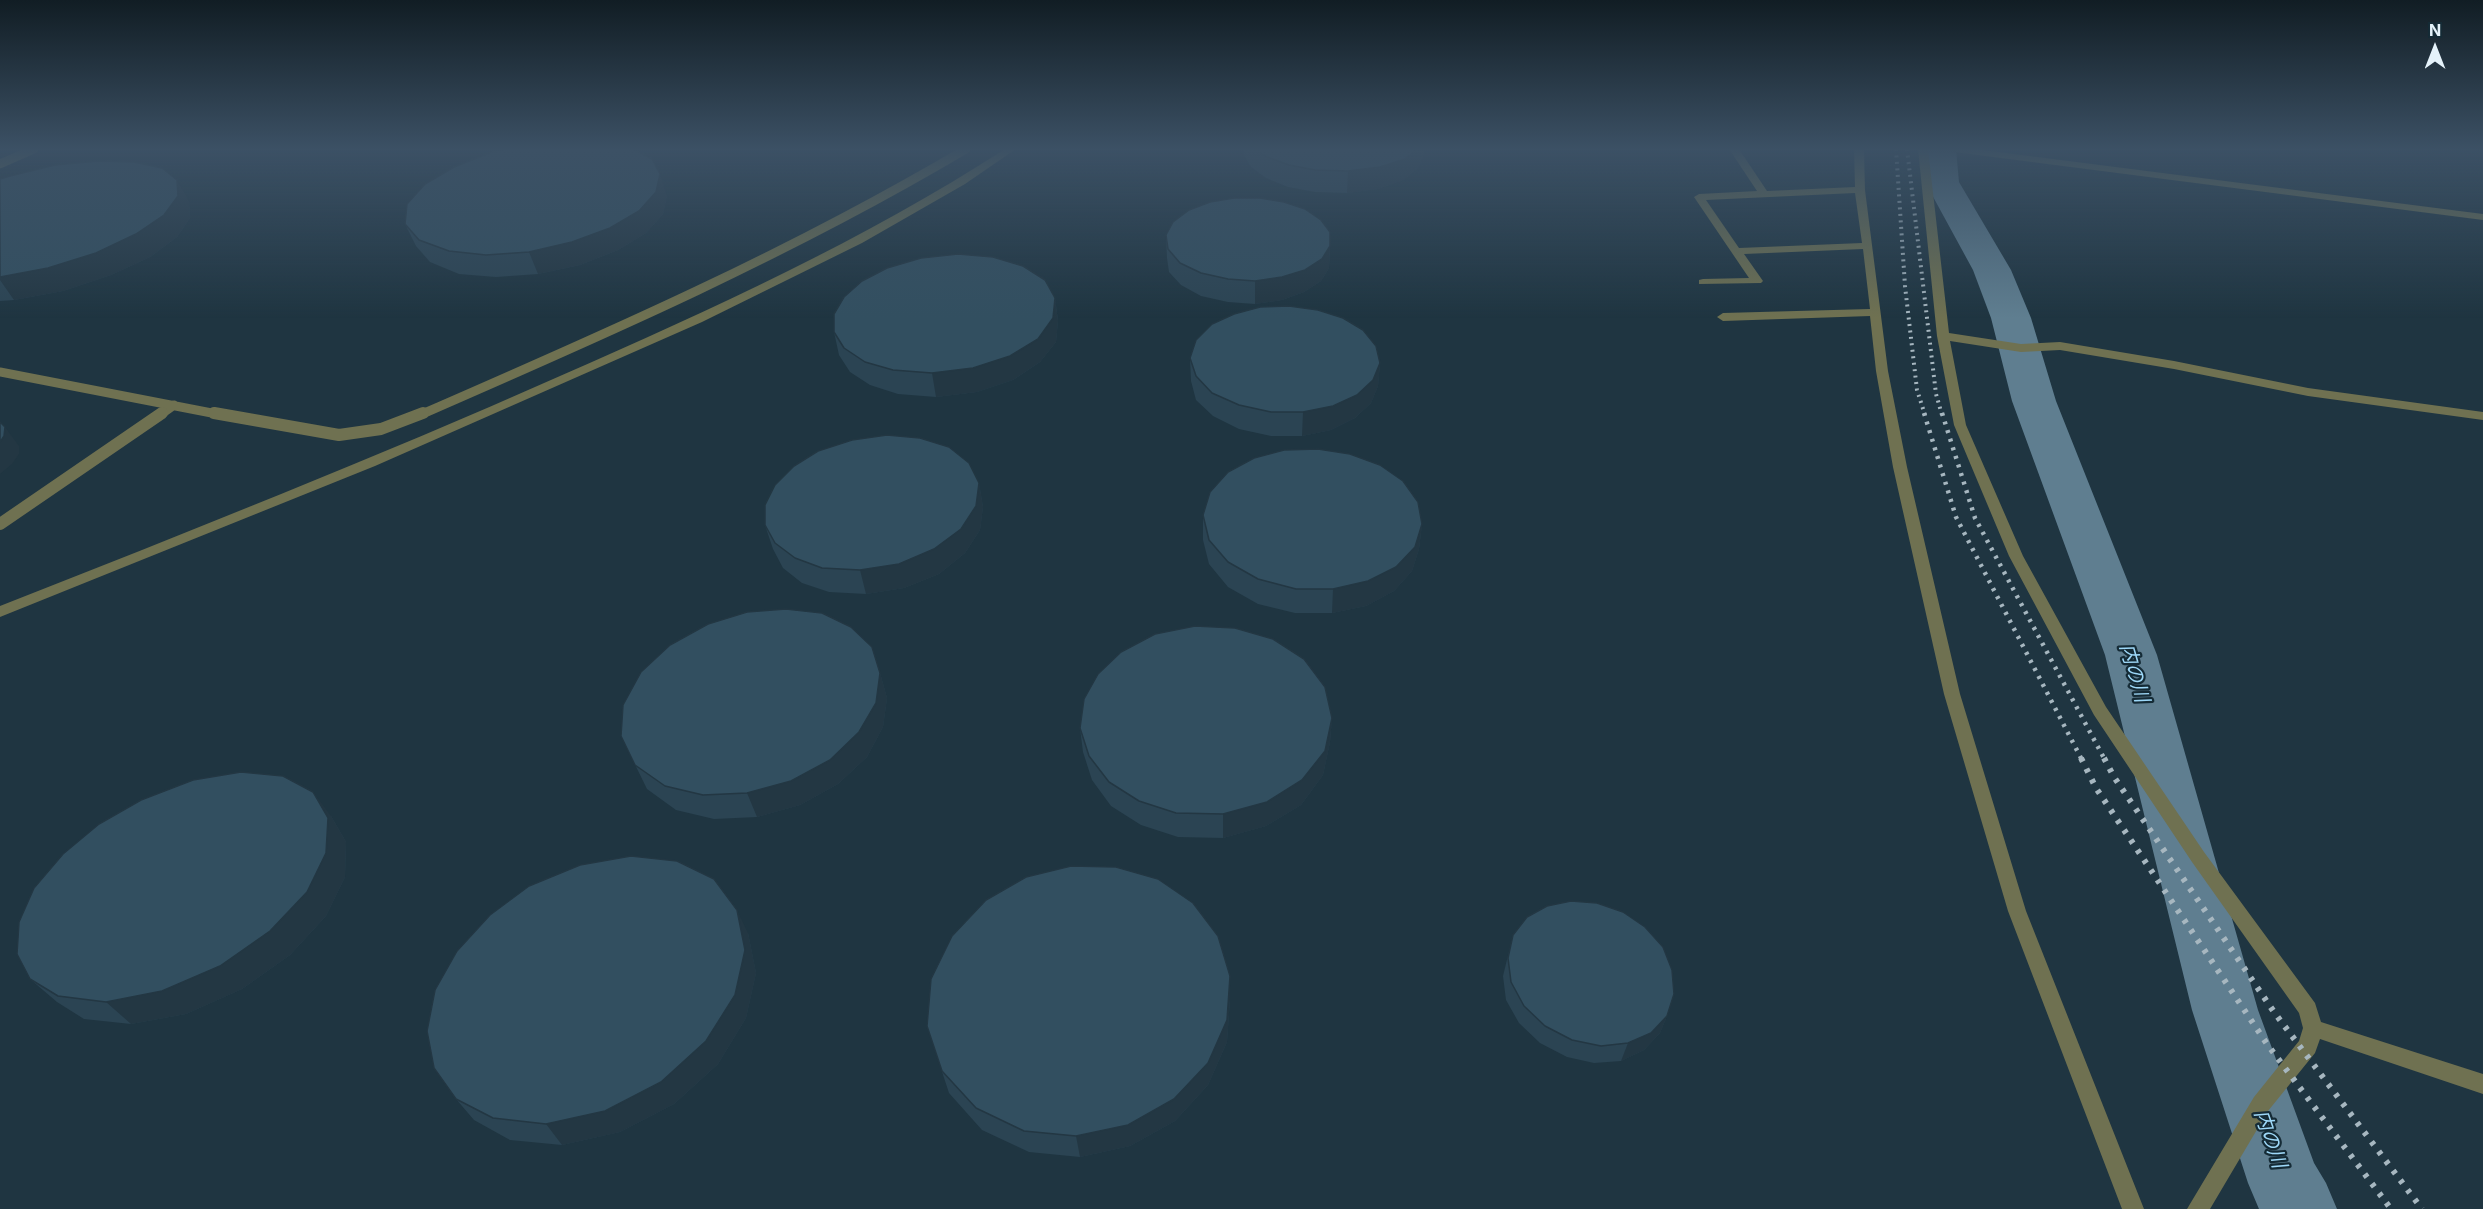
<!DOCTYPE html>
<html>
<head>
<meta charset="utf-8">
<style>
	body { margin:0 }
	#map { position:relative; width:2483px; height:1209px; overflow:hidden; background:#1f3541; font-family:Inter,sans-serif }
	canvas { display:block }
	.north { position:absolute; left:2405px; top:18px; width:60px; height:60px; -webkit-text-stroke:4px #152b36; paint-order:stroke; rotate:0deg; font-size:16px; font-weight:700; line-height:24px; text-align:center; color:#e5f2fa }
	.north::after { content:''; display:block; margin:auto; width:21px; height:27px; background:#e5f2fa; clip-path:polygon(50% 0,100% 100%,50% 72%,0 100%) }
</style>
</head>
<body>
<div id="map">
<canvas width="2483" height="1209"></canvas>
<div class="north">N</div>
</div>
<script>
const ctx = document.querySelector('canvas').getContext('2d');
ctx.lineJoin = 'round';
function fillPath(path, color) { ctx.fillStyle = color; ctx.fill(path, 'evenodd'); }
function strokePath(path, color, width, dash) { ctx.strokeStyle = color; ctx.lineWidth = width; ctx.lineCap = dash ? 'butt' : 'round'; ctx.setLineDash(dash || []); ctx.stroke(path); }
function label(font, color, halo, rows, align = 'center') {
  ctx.font = font + ' Inter,"Noto Sans JP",sans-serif'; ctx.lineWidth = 4.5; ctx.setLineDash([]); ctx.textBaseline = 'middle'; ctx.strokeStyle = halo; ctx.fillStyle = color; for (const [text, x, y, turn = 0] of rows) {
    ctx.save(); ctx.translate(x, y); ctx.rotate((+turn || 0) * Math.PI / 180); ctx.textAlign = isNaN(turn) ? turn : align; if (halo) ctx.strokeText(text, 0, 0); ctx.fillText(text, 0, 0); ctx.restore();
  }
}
fillPath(new Path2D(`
	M1922,149H1956L1959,182L2011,270L2031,318L2056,401L2157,655L2258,1010L2314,1163L2326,1183L2337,1209H2259L2248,1183L2192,1010L2105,655L2012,401L1991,318L1973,270L1925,182Z`), '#5f7e90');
strokePath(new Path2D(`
	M0,164L34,149
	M0,372L222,415
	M160,415L174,405
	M420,415C606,334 791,253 966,149`), '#6f7151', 9);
strokePath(new Path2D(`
	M214,413L339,435L381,429L423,413
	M0,524L162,413`), '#6f7151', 12);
fillPath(new Path2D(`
	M1729,149H1739L1767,191L1855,187L1854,149H1864L1865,190L1888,371L1907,467L1960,694L2026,911L2144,1209H2122L2008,911L1944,694L1893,467L1876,371L1870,316L1723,321L1717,317L1723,313L1870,309L1863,249L1744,254L1763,281L1761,283L1699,284V280L1703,279L1749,278L1694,197L1699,194L1757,191ZM1855,193L1862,243L1739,248L1706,200Z
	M1918,149H1928L1949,333L2021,344L2060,342L2174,361L2308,388L2483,412V420L2308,396L2174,369L2060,350L2021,352L1950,341L1966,425L2023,556L2106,707L2204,852L2315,1003L2321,1022L2483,1074V1094L2320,1039L2315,1053L2268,1111L2210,1209H2187L2254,1097L2299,1041L2303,1028L2299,1013L2192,862L2094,715L2009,556L1954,425L1937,336Z
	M1949,149H1975L2483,214V220L1954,152Z`), '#6f7151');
fillPath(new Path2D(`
	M1005,149H1016L965,184L862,243L702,322L375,466L0,617V606C188,532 375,458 560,376C713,309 864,240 1005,149Z`), '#6f7151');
strokePath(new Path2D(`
	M1896,149L1905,286L1917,390L1925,415
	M1907,149L1936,394L1942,415`), '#a7b7c0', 4, [2, 4.5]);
strokePath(new Path2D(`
	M1924,413L1956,517L2082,760
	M1942,413L1975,518L2105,760`), '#a7b7c0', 4.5, [3, 6]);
strokePath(new Path2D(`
	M2081,758L2096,788L2267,1044L2391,1209
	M2104,758L2114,777L2274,1012L2422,1209`), '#a7b7c0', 6, [4, 8]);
fillPath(new Path2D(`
	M1244,149H1424V154L1418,168L1403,180L1378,189L1347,193L1315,192L1288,187L1266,178L1251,167L1244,155Z
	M0,179L189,201L190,218L177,237L150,257L111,275L63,291L14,300L0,301Z
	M667,196L663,214L646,233L618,250L580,265L538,274L496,277L459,274L430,262L416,246L405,224Z
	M1166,235L1330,246L1329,268L1321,281L1304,292L1282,300L1255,304L1228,302L1201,296L1181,285L1169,272L1167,258Z
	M1055,298L1058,321L1056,342L1040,362L1013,380L977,392L936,397L898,394L870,385L850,372L839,355L834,332Z
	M1190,358L1380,363L1378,386L1371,403L1355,418L1331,430L1302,436H1271L1239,429L1213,416L1196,400L1191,381Z
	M979,483L983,507L980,530L965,553L939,574L904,588L866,594L829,592L802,583L783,568L773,549L765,525Z
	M1203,515L1422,524L1419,549L1412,571L1394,591L1366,606L1332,613H1295L1258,604L1228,587L1209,564L1203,540Z
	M880,673L887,698L883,727L867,757L838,784L800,805L757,817L714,819L676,810L647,789L621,736Z
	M1332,718L1330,742L1323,775L1301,805L1266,826L1223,838L1178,837L1141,825L1111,806L1092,780L1083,752L1080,728Z
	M331,816L346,842L345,877L326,916L290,955L242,989L186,1014L131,1024L84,1019L57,1002L30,979Z
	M748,933L756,973L746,1018L718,1064L674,1104L620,1132L562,1145L510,1140L474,1120L456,1099Z
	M1513,935L1667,1016L1660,1033L1644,1050L1621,1061L1594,1063L1567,1057L1540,1043L1519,1023L1506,1000L1503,976Z
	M1230,999L1227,1042L1208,1085L1175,1121L1130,1146L1080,1157L1029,1152L982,1130L949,1093L927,1026Z`), '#2b4453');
fillPath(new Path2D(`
	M1417,149H1424V154L1418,168L1403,180L1378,189L1347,193L1348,171Z
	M660,174L667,196L663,214L646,233L618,250L580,265L538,274L529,252Z
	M177,180L189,201L190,218L177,237L150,257L111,275L63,291L14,300L0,280V277Z
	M1330,246L1329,268L1321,281L1304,292L1282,300L1255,304V281Z
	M1055,298L1058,321L1056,342L1040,362L1013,380L977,392L936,397L932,373Z
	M1380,363L1378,386L1371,403L1355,418L1331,430L1302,436L1303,412Z
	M5,427L19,446V454L12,464L0,474V442Z
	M979,483L983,507L980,530L965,553L939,574L904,588L866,594L860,570Z
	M1422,524L1419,549L1412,571L1394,591L1366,606L1332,613L1333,589Z
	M880,673L887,698L883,727L867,757L838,784L800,805L757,817L747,793Z
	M1332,718L1330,742L1323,775L1301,805L1266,826L1223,838V814Z
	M313,792L331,816L346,842L345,877L326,916L290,955L242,989L186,1014L131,1024L106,1002Z
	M737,910L748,933L756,973L746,1018L718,1064L674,1104L620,1132L562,1145L546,1124Z
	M1230,976V999L1227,1042L1208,1085L1175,1121L1130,1146L1080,1157L1076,1136Z
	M1667,1016L1660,1033L1644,1050L1621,1061L1628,1043Z`), '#233743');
const building = new Path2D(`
	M507,149H633L652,159L660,174L656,192L639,211L610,228L572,242L529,252L486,255L449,251L419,240L405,224L407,204L425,184L454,167L492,152Z
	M1255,149H1417L1405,159L1380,167L1348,171L1315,170L1289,165L1267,157Z
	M98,161L134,162L162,168L177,180L178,196L164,215L136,234L96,253L48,268L0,277V179L10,176L55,165Z
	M1234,198H1260L1284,202L1305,209L1321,220L1330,232V246L1322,259L1305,270L1282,277L1255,281L1228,279L1201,273L1180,263L1168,249L1166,235L1173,222L1189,210L1210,202Z
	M958,254L993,257L1023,266L1045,280L1055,298L1053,318L1038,339L1010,356L973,368L932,373L893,370L865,362L844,348L834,332V314L844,297L862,281L887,268L921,258Z
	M1289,306L1318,310L1343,318L1363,330L1376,346L1380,363L1373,380L1357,395L1333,406L1303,412H1271L1239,405L1212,393L1196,376L1190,358L1196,340L1212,324L1234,314L1260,307Z
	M0,422L5,427L4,436L0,442Z
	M887,435L920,438L949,447L969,463L979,483L976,506L961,529L934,549L899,564L860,570L822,568L795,558L775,543L765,525V505L775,485L794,466L818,451L852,440Z
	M1318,449L1350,454L1380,465L1403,481L1418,502L1422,524L1415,547L1396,567L1368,581L1333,589H1296L1258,579L1228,562L1209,540L1203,515L1210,492L1228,472L1254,458L1284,450Z
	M786,609L822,613L851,627L872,647L880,673L876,703L859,732L830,760L791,781L747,793L703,795L665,786L635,765L621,736L623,705L641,672L670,645L708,624L747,612Z
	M1195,626L1235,628L1273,639L1304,659L1325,687L1332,718L1325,751L1302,780L1267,802L1223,814L1176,813L1139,801L1109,782L1089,756L1080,728L1084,699L1098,674L1121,652L1155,634Z
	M241,772L283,776L313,792L328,818L326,853L307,892L270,931L220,966L162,991L106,1002L58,996L30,979L17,954L19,922L34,888L63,854L99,824L141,800L193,780Z
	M631,856L677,861L714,879L737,910L745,950L735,995L706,1041L661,1082L605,1111L546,1124L493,1118L456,1099L434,1068L427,1031L435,990L457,951L490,915L529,886L580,865Z
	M1071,866L1116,867L1158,879L1193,903L1218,936L1230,976L1227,1020L1208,1063L1174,1099L1128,1125L1076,1136L1024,1131L976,1108L942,1071L927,1026L931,979L952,936L986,900L1026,877Z
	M1571,901L1597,903L1623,912L1645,927L1663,947L1672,970L1674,994L1667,1016L1651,1033L1628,1043L1601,1046L1572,1040L1545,1026L1524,1006L1511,982L1508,958L1513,935L1527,917L1547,906Z`);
fillPath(building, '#324f60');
strokePath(building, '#233743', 1.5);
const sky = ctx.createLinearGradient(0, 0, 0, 318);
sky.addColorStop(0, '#111d24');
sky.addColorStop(0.47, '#3c5165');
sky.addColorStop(1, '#3c516500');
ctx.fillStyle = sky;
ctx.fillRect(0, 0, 2483, 318);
label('italic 20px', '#9ed8f8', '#152b36', [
	["内の川",2134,673,74],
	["内の川",2270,1139,71]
]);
</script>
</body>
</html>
